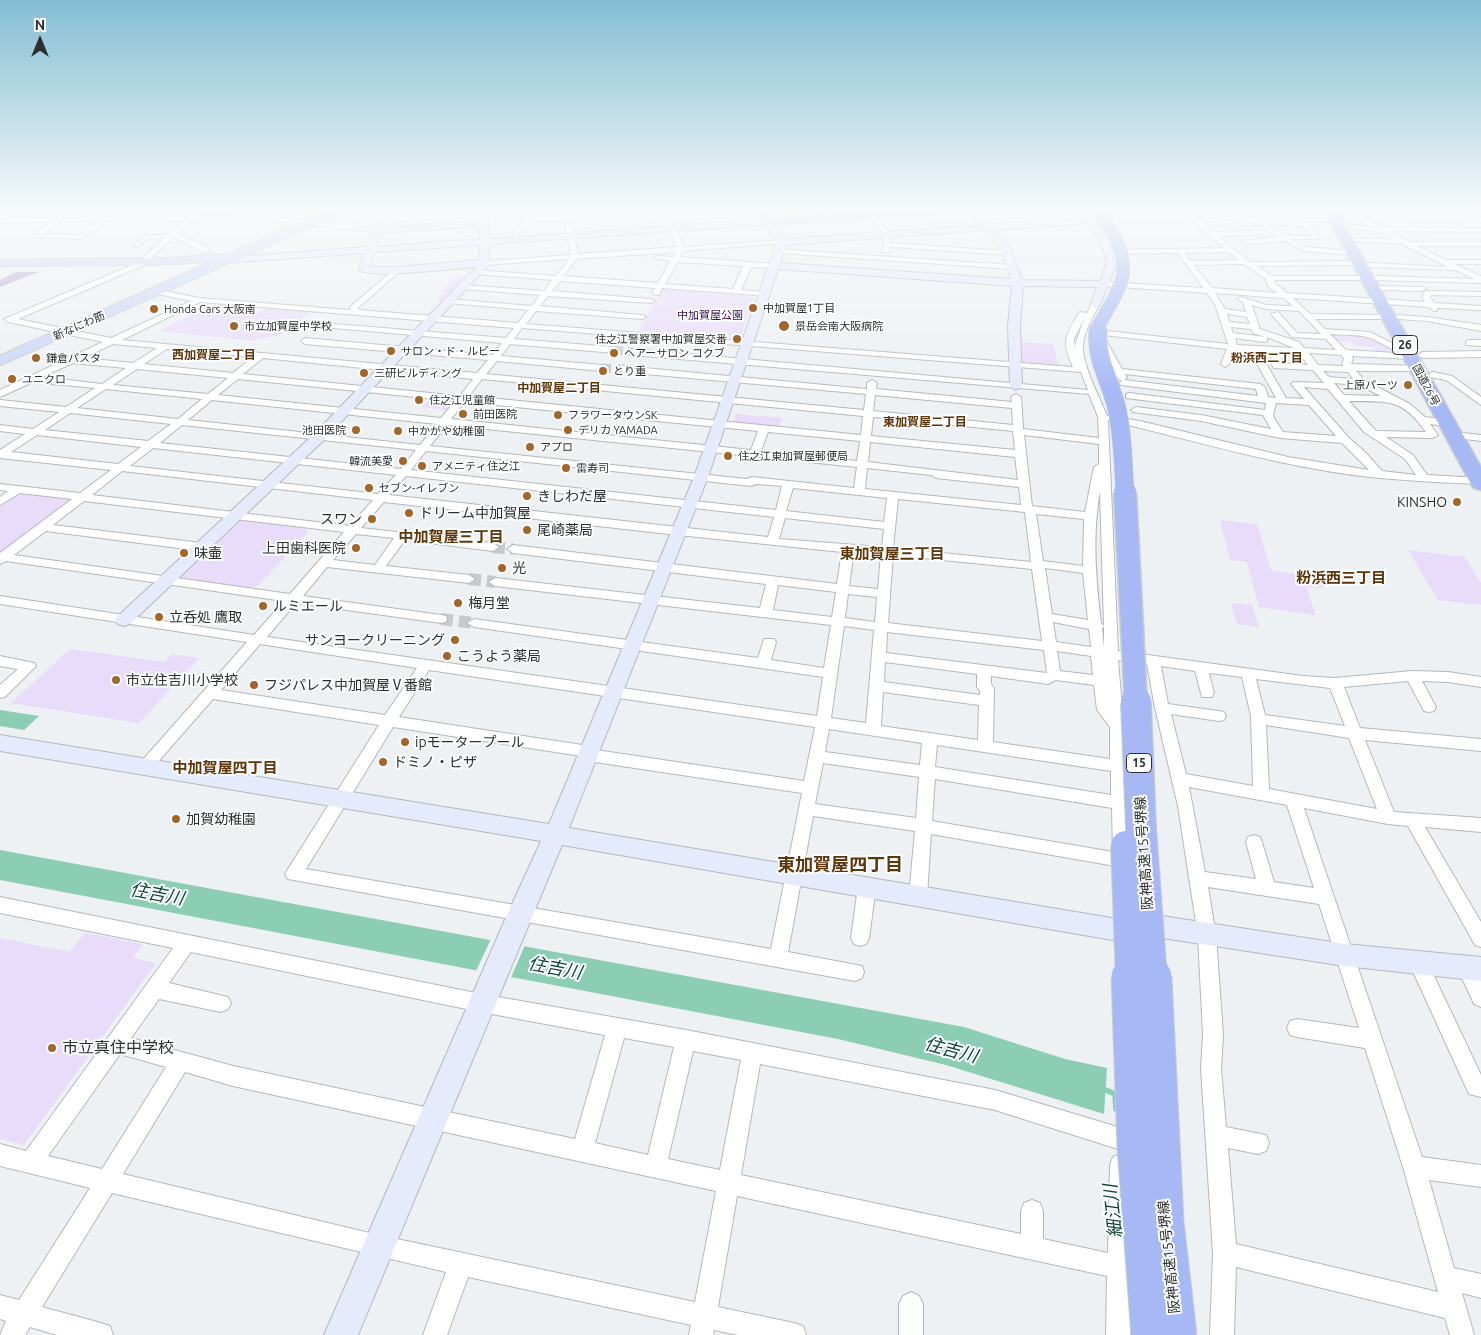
<!DOCTYPE html>
<html>
<head>
<meta charset="utf-8">
<style>
	body { margin:0 }
	#map { position:relative; width:1481px; height:1335px; overflow:hidden; background:#edf1f4; font-family:Ubuntu,sans-serif }
	canvas { display:block }
	.north { position:absolute; left:15px; top:15px; width:50px; height:50px; -webkit-text-stroke:4px #fcfeff; paint-order:stroke; rotate:0deg; font-size:14px; font-weight:700; line-height:20px; text-align:center; color:#2c2e2f }
	.north::after { content:''; display:block; margin:auto; width:18px; height:22px; background:#2c2e2f; clip-path:polygon(50% 0,100% 100%,50% 72%,0 100%) }
</style>
</head>
<body>
<div id="map">
<canvas width="1481" height="1335"></canvas>
<div class="north">N</div>
</div>
<script>
const ctx = document.querySelector('canvas').getContext('2d');
ctx.lineJoin = 'round';
function fillPath(path, color) { ctx.fillStyle = color; ctx.fill(path, 'evenodd'); }
function strokePath(path, color, width, dash) { ctx.strokeStyle = color; ctx.lineWidth = width; ctx.lineCap = dash ? 'butt' : 'round'; ctx.setLineDash(dash || []); ctx.stroke(path); }
function label(font, color, halo, rows, align = 'center') {
  ctx.font = font + ' Ubuntu,"Noto Sans JP",sans-serif'; ctx.lineWidth = 4; ctx.setLineDash([]); ctx.textBaseline = 'middle'; ctx.strokeStyle = halo; ctx.fillStyle = color; for (const [text, x, y, turn = 0] of rows) {
    ctx.save(); ctx.translate(x, y); ctx.rotate((+turn || 0) * Math.PI / 180); ctx.textAlign = isNaN(turn) ? turn : align; if (halo) ctx.strokeText(text, 0, 0); ctx.fillText(text, 0, 0); ctx.restore();
  }
}
fillPath(new Path2D(`
	M209,207H279L245,216H199Z
	M1388,210L1408,222C1390,222 1391,217 1377,213C1367,210 1357,215 1348,211Z
	M456,276H468L443,302L437,301L452,277Z
	M666,289L754,297L741,336H733L732,339L641,332L638,331L662,290Z
	M270,307L311,311L280,335L252,341L160,331C175,323 193,311 209,310C229,307 253,319 270,307Z
	M1327,333C1350,334 1385,333 1399,354L1379,353L1373,347L1356,346L1352,342L1336,341Z
	M1021,342L1053,344L1059,367L1023,363Z
	M431,399L451,401L453,402L447,410L422,407Z
	M736,414L782,418L779,428L732,423Z
	M22,493L71,499V502L0,553V506L15,495Z
	M243,520L305,528L308,532L259,585L251,588L182,578L181,576L237,522Z
	M1220,520L1257,524L1271,570L1320,578L1324,588L1306,587L1316,615L1259,607L1247,562L1230,560Z
	M1408,550L1465,557L1481,583V605L1438,600Z
	M1231,603L1252,605L1259,627L1237,624Z
	M70,649L165,662L172,654L199,658L139,723L11,703Z
	M85,933L143,944L133,958L156,963L24,1145L0,1139V938L69,952Z`), '#e9dbfa');
fillPath(new Path2D(`
	M16,272H39L0,287V280Z`), '#bca2d6');
fillPath(new Path2D(`
	M0,710L39,716L24,730L0,726Z
	M0,850L964,1027L1065,1059L1107,1068L1104,1114L946,1065L838,1039L0,880Z`), '#8bceb3');
fillPath(new Path2D(`
	M491,939L525,945L510,980L475,973Z`), '#edf1f4');
strokePath(new Path2D(`
	M1106,1090L1115,1094L1116,1109`), '#8bceb3', 5.5);
strokePath(new Path2D(`
	M614,350L632,352
	M602,368L623,369`), '#c6cacd', 9, [9, 5]);
strokePath(new Path2D(`
	M493,547L513,549
	M469,579L495,582
	M441,619L474,623`), '#c6cacd', 12, [12, 6]);
const street = new Path2D(`
	M67,207H74L61,218L191,216L201,207H208L199,216L255,215L277,207H286L262,216L336,224L379,207H388L346,225L378,229V231L376,232L253,219L194,220L178,233L209,248V252H203L174,237L142,266L18,319L111,338L191,301L153,293L152,291L156,289L199,298L350,310L351,306L396,268L400,270L399,272L358,308L359,310L518,323L528,310L448,303L444,301L448,299L532,306L540,295L463,289L459,287L463,285L544,291L552,280L477,274L473,272L477,270L556,276L569,259L485,265L481,263L485,261L571,255L564,220H533L515,237L512,235L526,219L485,216L483,215V213L564,216L568,207H574L571,216L660,210L659,207H665L666,209L733,207L730,209L668,213L684,247L782,240L786,242L784,243L683,251L680,257L776,264L777,266L773,268L751,267L741,290L765,292H768V296L662,288L659,295H656L652,293L655,288L560,281L552,291L651,299L655,301L651,303L548,296L540,306L642,315L646,317L642,319L536,311L526,324L1073,367C1061,342 1065,334 1080,312L1087,313L1092,303H1095L1099,305C1093,317 1084,331 1083,345C1082,366 1100,397 1107,416L1140,421L1288,457L1369,470L1342,443L1280,438L1201,421L1133,412L1131,410L1136,407L1201,415L1271,429L1263,415L1126,398V394L1129,393L1265,410L1266,403L1121,385L1119,383L1122,381L1117,378L1095,335L1097,330L1228,344L1215,304L1207,293L1105,286L1101,284L1105,282L1203,288L1178,253L1110,254L1106,252L1110,250L1224,248L1200,227L1181,207H1188L1204,224L1244,218L1238,209L1241,207L1290,211L1293,213L1290,215L1270,213L1275,220L1370,226L1347,214L1337,212L1336,211L1339,209L1351,211L1381,227L1481,228V232L1390,231L1410,242H1481V246H1417L1446,260H1481V264H1455L1481,276V283H1479L1375,280L1374,278L1378,276L1474,279L1456,270L1367,267V263H1370L1448,267L1400,243L1356,242L1353,240L1356,238L1393,239L1378,231L1310,226L1319,237V239H1291L1305,247L1356,251L1357,253L1353,255L1303,251L1285,241L1246,244L1242,242L1246,240L1278,237L1264,229L1260,230L1263,233L1260,235L1218,236L1250,262L1359,261L1363,263L1359,265L1257,266L1272,276H1367L1371,278L1367,280H1274L1275,283L1287,293L1425,302L1422,297L1425,291H1428L1481,292V296L1431,295L1430,297L1434,303L1481,306V310L1437,308V311H1434L1429,307L1293,298L1310,314L1392,315L1393,317L1389,319H1315L1325,329L1370,332L1398,346L1410,347V351C1394,354 1384,343 1370,338C1358,334 1343,335 1330,334L1346,350L1414,354V358L1411,359L1352,356L1353,358L1351,364L1421,366V370L1418,371H1356L1364,380L1410,404L1425,417L1446,420L1451,423L1446,426L1430,424L1438,435L1433,438L1386,437L1413,455L1427,475L1481,478V484C1447,483 1413,481 1379,478C1287,469 1197,441 1108,420L1118,651L1303,676L1335,678L1412,671L1448,672L1481,677V687L1448,682L1422,681L1436,707L1434,711L1429,712L1424,711L1408,681L1344,687L1360,728L1481,739V751L1365,740L1394,812L1481,818V832L1425,827L1481,922V947L1475,945L1408,826L1388,824L1304,808L1422,1157L1481,1165V1187L1429,1180L1454,1268L1481,1274V1298L1462,1293L1474,1335H1450L1445,1318L1236,1267L1234,1335H1210L1213,1253L1201,1068L1203,1035L1198,936L1178,806L1155,708L1147,664L1118,660L1127,766L1129,851L1127,855L1129,860L1127,865L1121,867L931,834L927,896L924,901L918,903L912,901L909,896L915,831L813,816L788,952L862,966L864,972L862,978L855,981L288,879L285,874L288,869L379,725L213,699L150,771L145,773L140,771L137,767L140,763L247,642L0,604V596L254,635L284,601L6,561L0,564V553L72,499L20,493L0,505V497L8,491L0,490V484L80,493L111,470L0,458V450L25,434L0,431V425L33,429L59,412L0,406V400L66,407L95,388L33,382L0,397V390L103,342L8,322L4,319L139,262L164,238L149,239L137,247L135,246V244L145,236L169,234L186,220L107,221L80,239L34,237V235L51,222L0,223V219L53,218ZM1246,211L1263,213L1268,220L1251,219ZM662,214L677,247L578,254L571,220ZM98,221L78,235L43,234L60,222ZM1237,222L1263,224V227H1250L1249,228L1252,231L1213,232L1208,227ZM1270,224L1302,226L1311,236L1284,235L1270,227ZM676,252L673,257L657,256L653,258L670,261L658,283L563,276L577,259ZM1229,252L1238,260L1191,261L1185,253ZM678,262L743,266L733,289L665,284ZM1244,264L1266,279L1268,286L1277,293L1212,288L1194,265ZM1215,293L1283,298L1293,306L1266,305L1241,297L1237,299L1243,302L1246,312L1225,309ZM200,302L514,328L506,338L322,323L318,325L322,327L502,343L492,355L305,338L301,341L305,344L488,360L477,373L122,340ZM1252,305L1265,309L1299,311L1321,334L1297,333L1278,312L1271,314L1292,337L1326,339L1336,350L1304,348L1299,342L1260,329ZM1227,314L1247,317L1250,324L1229,322ZM1084,319L1075,345V351L1074,339ZM1231,327L1251,329L1253,333L1265,337L1233,333ZM522,328L1081,372L1088,390L632,349L628,352L632,355L1089,394L1098,417L1099,438L1023,429L1021,397L1016,394L1011,397L1012,402L876,389L877,383L872,380L867,383V389L623,366L618,369L623,372L866,394L864,410L486,374L497,361L602,371L607,368L602,365L501,356L510,344L614,353L618,350L614,347L514,339ZM1103,335L1227,349L1221,364L1225,367L1229,364L1235,350L1250,351L1276,398L1268,397L1265,387L1260,384L1122,369ZM1267,337L1294,348L1237,345L1235,338L1264,342L1267,341ZM113,344L157,348L133,363L83,358ZM167,349L253,357L233,373L144,364ZM1259,351L1275,352L1276,353L1269,360L1274,368L1313,370L1324,383L1293,382L1291,384L1304,399L1286,398ZM1284,352L1299,353L1308,365L1280,363L1278,361L1284,356ZM1309,353L1341,355L1344,358L1342,364L1343,366L1318,365ZM263,358L473,379L460,396L243,374ZM73,363L126,368L102,384L42,377ZM137,369L228,378L208,394L113,385ZM1323,371L1348,372L1353,379L1329,377ZM1125,374L1256,389L1258,396L1124,380L1127,378ZM238,379L455,401L441,418L218,395ZM482,379L863,416L861,435L469,396ZM1334,383L1359,385L1381,396L1344,395ZM1304,387L1328,389L1364,432L1405,459L1416,475L1382,471L1366,453L1349,438ZM106,389L202,399L178,419L77,408ZM875,395L1012,408L1013,425L873,411ZM212,400L437,424L420,445L188,420ZM1349,401C1388,402 1401,397 1426,432L1376,431ZM465,402L758,431L751,450L451,419ZM1276,403L1309,405L1336,436L1283,432L1273,416ZM70,413L171,424L148,441L45,430ZM873,417L1013,431L1015,450L871,436ZM182,425L416,450L401,469L160,443ZM447,425L857,467L854,488L752,477L747,479L430,446ZM768,432L860,441L857,461L761,451ZM37,435L141,447L118,464L11,452ZM1024,435L1099,444V464L1094,467L1085,512L1032,506ZM870,442L1015,457L1018,480L868,462ZM153,448L396,475L378,494L130,466ZM426,451L751,486L756,484L782,486L776,510L411,470ZM867,468L931,475L936,478L1019,487L1021,505L865,489ZM122,471L373,500L350,526L92,495ZM406,476L774,517L768,537L389,495ZM793,488L887,498L884,522L786,511ZM1100,491L1104,626L1101,623C1096,578 1092,536 1100,491ZM898,499L1025,512L1031,562L893,548ZM84,501L344,532L290,594L14,555L46,531L202,551L208,547L202,543L53,525ZM384,502L678,535L842,552L837,584L513,545L507,549L513,553L766,584L760,608L495,578L489,582L495,586L831,625L824,668L771,660L776,642L774,639H764L758,658L474,619L467,623L474,627L823,677L817,716L267,637L296,603L441,623L446,622L447,619L446,616L441,615L303,596L327,567L469,583L475,579L469,575L386,566L405,540L493,551L499,547L493,543L361,528ZM1036,514L1084,519L1083,566L1043,561ZM785,518L884,529L882,547L779,539ZM356,534L394,538L375,565L333,560ZM854,551L881,554L878,589L849,586ZM893,555L1032,569L1042,641L888,623ZM1045,568L1083,573L1088,620L1052,614ZM778,585L836,592L832,617L773,610ZM848,594L877,597L875,622L845,618ZM1053,622L1089,629L1091,647L1056,642ZM844,626L874,630L866,723L831,718ZM1104,626V648L1102,629ZM887,632L1044,650L1047,673L886,653ZM260,644L417,668L385,715L221,690ZM1057,651L1091,656L1093,675L1060,671ZM885,662L977,674V687L980,691V695L884,682ZM1161,666L1195,671L1202,697H1212L1214,693L1209,673L1242,677L1251,716L1253,786L1186,774L1171,714L1219,721L1224,720L1226,716L1224,712L1219,711L1168,704ZM429,670L815,727L804,781L596,750L589,746L399,717ZM991,676L1048,684L1056,680L1094,685L1097,710L1110,727V759L993,742L994,688L991,684ZM1256,679L1330,688L1345,726L1265,715ZM883,692L979,705L978,740L881,726ZM1266,725L1349,738L1377,809L1269,789ZM393,727L581,756L588,761L802,793L771,949L306,869ZM829,729L922,743L920,765L825,752ZM937,745L1111,771V795L935,767ZM823,763L919,777L916,818L815,804ZM935,779L1112,808L1113,852L932,821ZM1189,787L1287,805L1314,888L1274,882L1262,842L1260,837L1254,835L1248,837L1246,842L1256,879L1205,872ZM1208,887L1319,904L1359,1028L1297,1019L1290,1021L1287,1028L1290,1035L1297,1037L1365,1048L1403,1167L1438,1292L1236,1244L1228,1148L1258,1154L1266,1151L1269,1143L1266,1135L1226,1127L1221,1068L1223,1035L1216,936Z
	M398,207H407L386,215L381,214Z
	M1449,207H1457L1481,218V223Z
	M450,214L453,216L452,217L392,222L389,220L392,218Z
	M868,214H872L890,233V243L1007,251L1011,253L1007,255L890,247L889,252H883L885,234L868,216Z
	M776,249L1012,265L1016,267L1012,269L779,253H776Z
	M1380,286L1422,287L1426,289L1422,291L1383,290L1379,288Z
	M1396,315L1427,317L1481,325V331L1427,321L1399,319L1395,317Z
	M1469,340H1481V346L1466,345V341Z
	M1481,351V357L1422,358L1418,355L1422,352Z
	M1433,372L1452,376L1481,397V405L1446,380L1430,377V373Z
	M1453,432L1481,435V441L1449,437V433Z
	M0,656L34,663L36,666L5,697L0,698V685L18,669L0,666Z
	M867,880L873,882L876,887L869,938L866,944L860,946L854,944L851,938L858,887L861,882Z
	M0,897L481,994L686,1030L995,1090L1121,1128L1128,1132L1132,1139L1128,1146L1121,1150L995,1110L760,1064L741,1175L1021,1234V1211L1024,1203L1032,1200L1040,1203L1043,1211V1239L1108,1253L1110,1165L1113,1157L1121,1154L1129,1157L1132,1165L1130,1335H1106L1107,1276L737,1196L718,1307L794,1323L803,1326L806,1335H738L714,1330L713,1335H689L691,1325L468,1277L447,1335H423L446,1272L112,1193L42,1307L101,1323L110,1326L113,1335H57L30,1327L25,1335H0L6,1321L0,1319V1295L19,1300L90,1188L0,1166V1144L26,1151L173,948L0,913ZM191,952L481,1012L605,1035L575,1139L233,1066L131,1038L159,999L221,1012L228,1009L231,1003L228,997L169,983ZM624,1038L674,1047L648,1155L595,1143ZM693,1051L741,1060L720,1170L668,1159ZM120,1054L166,1067L102,1169L48,1156ZM185,1072L233,1086L716,1191L695,1302L378,1235L123,1174Z
	M1418,955L1425,957L1481,1075V1097L1469,1094L1409,963L1411,957Z
	M1466,959L1473,961L1481,978V1007L1474,1004L1457,967L1459,961Z
	M911,1292L919,1296L923,1304V1335H899V1304L903,1296Z`);
const secondary = new Path2D(`
	M407,207H417L388,227L480,221V216L449,207H465L488,212L489,239L768,219L771,220L785,239L981,225L963,207H972L992,224L1086,218L1081,207H1089L1114,252L1117,263L1100,305L1095,308L1090,305L1097,287L1023,286L1020,326L1022,386L1016,390L1010,386L1008,326L1012,286L778,269L708,477L569,828L1124,920L1162,916L1345,944L1481,957V981L1345,966L1162,938L1124,942L562,845L358,1335H324L507,915L541,841L0,751V735L549,824L694,477L777,242L765,225L489,244V265L324,440L130,624L124,626L118,624L115,620L118,616L314,434L476,267C458,268 369,279 359,270L364,253L225,263L221,262V258L366,247L373,228ZM1089,223L1104,252L1107,263L1100,281L1022,280L1010,248L996,230ZM480,226V239L376,247L380,233ZM987,230L1000,248L1011,279L780,263L786,245ZM480,245L479,260L396,267H370L374,252Z
	M859,207H868L874,215L870,218L867,217Z`);
const primary = new Path2D(`
	M341,207H355L0,365V356L213,261L172,264L0,266V260L172,258L220,254L225,256L303,221Z
	M753,207H763L771,219L949,207H998L993,210L768,225L764,224Z`);
const highway = new Path2D(`
	M1322,207H1334L1481,467V490L1474,488L1471,484Z`);
strokePath(street, '#b4b8bb', 2);
strokePath(secondary, '#b4b8bb', 2);
strokePath(primary, '#cccdcd', 3);
strokePath(highway, '#cccdcd', 3);
fillPath(street, '#fff');
fillPath(secondary, '#e5eafc');
fillPath(primary, '#cad5f9');
fillPath(highway, '#a7b9f5');
const highwayBridgeFar4 = new Path2D(`
	M1098,207C1111,230 1130,255 1121,283C1116,297 1106,312 1099,325L1098,331`);
const highwayBridgeFar3 = new Path2D(`
	M1098,330C1095,357 1109,379 1116,405C1123,433 1123,464 1125,493`);
const highwayBridgeFar2 = new Path2D(`
	M1125,492L1136,704`);
const highwayBridgeFar1 = new Path2D(`
	M1136,702L1141,828L1152,978
	M1126,846L1131,978`);
const highwayBridge = new Path2D(`
	M1131,977L1137,1148L1151,1335
	M1152,977L1164,1222L1177,1335`);
strokePath(highwayBridgeFar4, '#cccdcd', 14, []);
strokePath(highwayBridgeFar3, '#cccdcd', 19, []);
strokePath(highwayBridgeFar2, '#cccdcd', 25, []);
strokePath(highwayBridgeFar1, '#cccdcd', 32, []);
strokePath(highwayBridge, '#cccdcd', 41, []);
strokePath(highwayBridgeFar4, '#a7b9f5', 13);
strokePath(highwayBridgeFar3, '#a7b9f5', 18);
strokePath(highwayBridgeFar2, '#a7b9f5', 22);
strokePath(highwayBridgeFar1, '#a7b9f5', 30);
strokePath(highwayBridge, '#a7b9f5', 39);
const sky = ctx.createLinearGradient(0, 0, 0, 394);
sky.addColorStop(0, '#83bed3');
sky.addColorStop(0.53, '#f7f9fa');
sky.addColorStop(1, '#f7f9fa00');
ctx.fillStyle = sky;
ctx.fillRect(0, 0, 1481, 394);
for (const [x, y, r, color] of [
	[753,308,5,"#a3662a"],
	[154,309,5,"#a3662a"],
	[234,326,5,"#a3662a"],
	[784,326,6,"#a3662a"],
	[737,339,5,"#a3662a"],
	[391,351,5,"#a3662a"],
	[614,353,5,"#a3662a"],
	[36,358,5,"#a3662a"],
	[603,371,5,"#a3662a"],
	[364,373,5,"#a3662a"],
	[12,379,5,"#a3662a"],
	[1408,385,5,"#a3662a"],
	[419,400,5,"#a3662a"],
	[463,414,5,"#a3662a"],
	[558,415,5,"#a3662a"],
	[356,430,5,"#a3662a"],
	[568,430,5,"#a3662a"],
	[398,431,5,"#a3662a"],
	[530,447,5,"#a3662a"],
	[728,456,5,"#a3662a"],
	[403,461,5,"#a3662a"],
	[422,466,5,"#a3662a"],
	[566,468,5,"#a3662a"],
	[369,488,5,"#a3662a"],
	[527,496,5,"#a3662a"],
	[1457,502,5,"#a3662a"],
	[409,513,5,"#a3662a"],
	[372,519,5,"#a3662a"],
	[527,530,5,"#a3662a"],
	[356,548,5,"#a3662a"],
	[184,553,5,"#a3662a"],
	[502,568,5,"#a3662a"],
	[458,603,5,"#a3662a"],
	[263,606,5,"#a3662a"],
	[159,617,5,"#a3662a"],
	[455,640,5,"#a3662a"],
	[447,656,5,"#a3662a"],
	[116,680,5,"#a3662a"],
	[254,685,5,"#a3662a"],
	[405,742,5,"#a3662a"],
	[383,762,5,"#a3662a"],
	[176,819,5,"#a3662a"],
	[52,1048,5,"#a3662a"]
]) { const dot = new Path2D(); dot.arc(x, y, r, 0, 2 * Math.PI); ctx.fillStyle = color; ctx.fill(dot); strokePath(dot, '#fcfeff', 2); }
label('11px', '#2c2e2f', '#fcfeff', [
	["中加賀屋1丁目",763,308],
	["Honda Cars 大阪南",164,309],
	["市立加賀屋中学校",244,326],
	["景岳会南大阪病院",795,326],
	["住之江警察署中加賀屋交番",727,339,"right"],
	["サロン・ド・ルビー",401,351],
	["ヘアーサロン コクブ",624,353],
	["鎌倉パスタ",46,358],
	["とり重",613,371],
	["三研ビルディング",374,373],
	["ユニクロ",22,379],
	["上原パーツ",1398,385,"right"],
	["住之江児童館",429,400],
	["前田医院",473,414],
	["フラワータウンSK",568,415],
	["池田医院",346,430,"right"],
	["デリカ YAMADA",578,430],
	["中かがや幼稚園",408,431],
	["アプロ",540,447],
	["住之江東加賀屋郵便局",738,456],
	["韓流美愛",393,461,"right"],
	["アメニティ住之江",432,466],
	["雷寿司",576,468],
	["セブン-イレブン",379,488]
], 'left');
label('11px', '#371452', '#fcfeff', [
	["中加賀屋公園",710,315]
]);
label('11px', '#2c2e2f', '#fcfeff', [
	["新なにわ筋",79,326,-24],
	["国道26号",1426,385,62]
]);
for (const [x, y, w] of [
	[1405,345,25],
	[1139,763,25]
]) { const box = new Path2D(); box.roundRect(x - w / 2, y - 9.5, w, 19, 4); ctx.fillStyle = '#fcfeff'; ctx.fill(box); strokePath(box, '#2c2e2f', 1); }
label('bold 12px', '#2c2e2f', null, [
	["26",1405,345],
	["15",1139,763]
]);
label('bold 12px', '#5f3609', '#fcfeff', [
	["西加賀屋二丁目",214,355],
	["粉浜西二丁目",1267,358],
	["中加賀屋二丁目",559,388],
	["東加賀屋二丁目",925,422]
]);
label('14px', '#2c2e2f', '#fcfeff', [
	["きしわだ屋",537,496],
	["KINSHO",1447,502,"right"],
	["ドリーム中加賀屋",419,513],
	["スワン",362,519,"right"],
	["尾崎薬局",537,530],
	["上田歯科医院",346,548,"right"],
	["味壷",194,553],
	["光",512,568],
	["梅月堂",468,603],
	["ルミエール",273,606],
	["立呑処 鷹取",169,617],
	["サンヨークリーニング",445,640,"right"],
	["こうよう薬局",457,656],
	["市立住吉川小学校",126,680],
	["フジパレス中加賀屋Ⅴ番館",264,685],
	["ipモータープール",415,742],
	["ドミノ・ピザ",393,762],
	["加賀幼稚園",186,819]
], 'left');
label('14px', '#2c2e2f', '#fcfeff', [
	["阪神高速15号堺線",1144,853,-94],
	["阪神高速15号堺線",1169,1257,-96]
]);
label('bold 15px', '#5f3609', '#fcfeff', [
	["中加賀屋三丁目",451,537],
	["東加賀屋三丁目",892,554],
	["粉浜西三丁目",1341,578],
	["中加賀屋四丁目",225,768]
]);
label('16px', '#2c2e2f', '#fcfeff', [
	["市立真住中学校",62,1048]
], 'left');
label('bold 18px', '#5f3609', '#fcfeff', [
	["東加賀屋四丁目",840,865]
]);
label('italic 18px', '#0e4634', '#fcfeff', [
	["住吉川",157,894,11],
	["住吉川",555,968,11],
	["住吉川",951,1050,15],
	["細江川",1113,1211,-96]
]);
</script>
</body>
</html>
